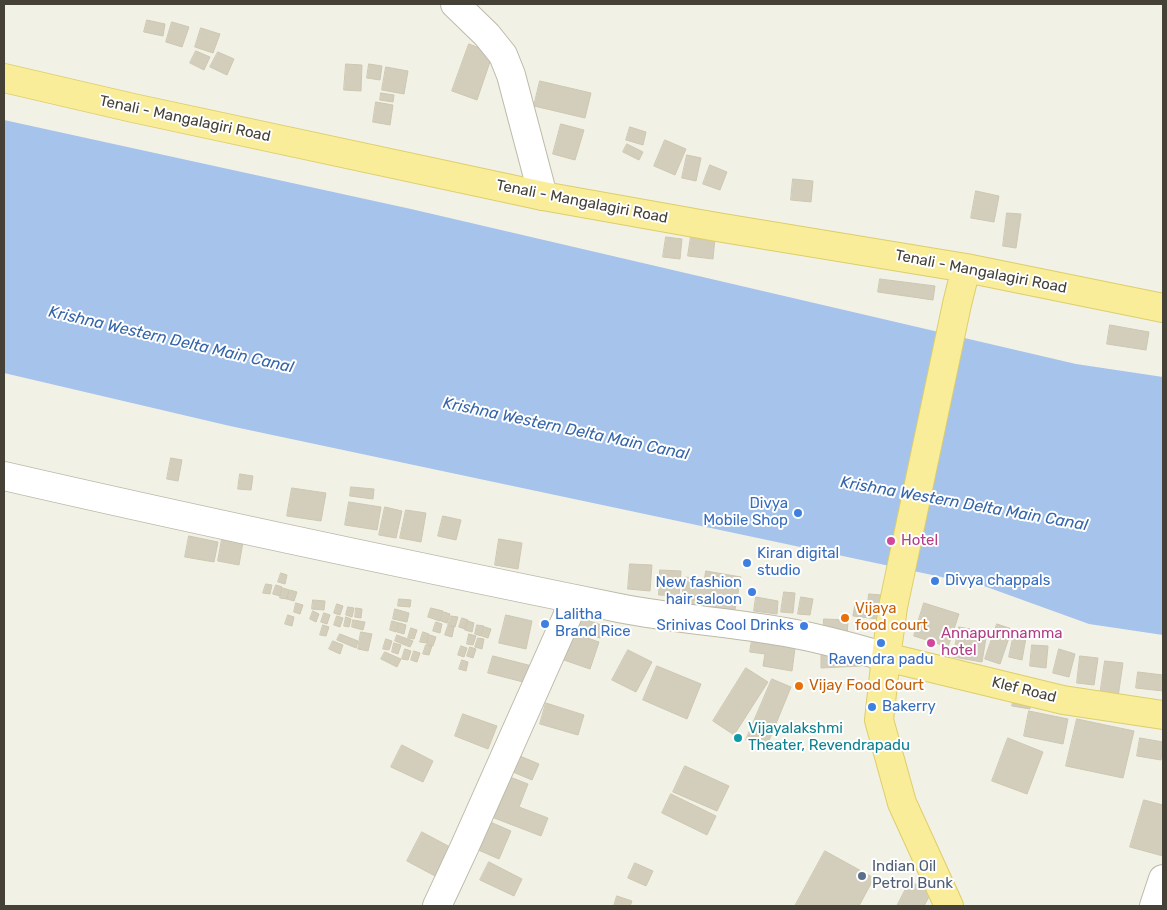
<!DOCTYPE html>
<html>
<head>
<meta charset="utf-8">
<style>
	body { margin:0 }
	#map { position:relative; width:1167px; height:910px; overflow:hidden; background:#f2f1e6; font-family:Rubik,sans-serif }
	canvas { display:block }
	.frame { position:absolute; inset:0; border:5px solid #454136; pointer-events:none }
</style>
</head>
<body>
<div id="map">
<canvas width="1167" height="910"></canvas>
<div class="frame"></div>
</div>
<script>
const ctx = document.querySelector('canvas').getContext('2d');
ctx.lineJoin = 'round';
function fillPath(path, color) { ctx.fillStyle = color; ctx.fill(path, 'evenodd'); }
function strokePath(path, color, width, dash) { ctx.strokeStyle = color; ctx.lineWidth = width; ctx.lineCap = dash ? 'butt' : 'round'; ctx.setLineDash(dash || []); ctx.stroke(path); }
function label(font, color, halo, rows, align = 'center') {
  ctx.font = font + ' Rubik,sans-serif'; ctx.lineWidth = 4; ctx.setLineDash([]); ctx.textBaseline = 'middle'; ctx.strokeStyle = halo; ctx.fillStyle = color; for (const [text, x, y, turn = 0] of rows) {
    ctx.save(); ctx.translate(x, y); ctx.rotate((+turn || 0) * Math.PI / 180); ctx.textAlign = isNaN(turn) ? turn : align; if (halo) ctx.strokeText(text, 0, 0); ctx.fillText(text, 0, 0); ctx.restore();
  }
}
fillPath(new Path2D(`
	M4,120L411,209L1076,364L1163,377V635L1089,624L984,586L230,426L4,373Z`), '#a6c3ec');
const building = new Path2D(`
	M147,20L165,24L163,36L144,32Z
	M172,22L189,27L182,47L166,42Z
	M201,28L220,34L213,53L195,47Z
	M469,44L493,53L477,100L452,91Z
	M196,51L210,57L204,70L190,63Z
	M218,52L234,59L227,75L210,67Z
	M346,64L362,65L361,91L344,90Z
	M369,64L382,66L380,80L367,78Z
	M386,67L408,71L404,94L382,90Z
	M540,81L591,93L585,118L534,106Z
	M381,93L394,95L393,102L380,100Z
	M376,102L393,105L390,125L373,122Z
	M561,124L584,130L575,160L553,154Z
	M630,127L646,132L643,145L626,140Z
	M665,140L686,149L675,175L654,166Z
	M627,144L643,152L639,160L623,152Z
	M687,155L701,158L696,181L682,178Z
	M710,165L727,172L720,190L703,184Z
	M793,179L813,181L811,202L791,200Z
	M976,191L999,196L994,222L971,218Z
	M1007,213L1021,214L1016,248L1003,246Z
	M691,236L715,238L713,259L688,256Z
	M666,237L682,239L680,259L663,257Z
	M880,279L935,286L933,300L878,292Z
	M1110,325L1149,332L1146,350L1107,344Z
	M171,458L182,460L178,481L167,479Z
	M240,474L253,476L251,490L238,489Z
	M351,487L374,489L373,499L350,496Z
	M292,488L326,493L321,521L287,516Z
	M349,502L381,507L377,530L345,525Z
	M385,507L402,511L396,538L379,535Z
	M406,510L426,513L421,542L400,538Z
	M443,516L461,520L456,540L438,536Z
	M189,536L218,542L214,562L185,557Z
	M222,539L243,542L239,565L218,561Z
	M499,539L522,543L518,569L495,565Z
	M630,564L652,565L650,591L628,589Z
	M660,570L681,571L679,596L659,595Z
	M706,571L741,577L734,615L680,606L685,577L704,580Z
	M281,573L287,575L285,584L278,582Z
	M266,584L272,585L270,594L263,593Z
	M276,585L282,587L280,596L273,594Z
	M283,588L289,590L287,599L280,598Z
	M290,590L297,592L294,601L287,599Z
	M784,592L795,593L793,613L781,612Z
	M869,594L881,595L878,619L853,616L855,604L867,606Z
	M756,597L778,601L777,614L754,611Z
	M801,597L813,599L810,615L798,614Z
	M399,599L411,600L410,607L398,606Z
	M313,600L325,601L324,610L312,609Z
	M296,603L303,605L300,614L294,612Z
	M924,603L959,614L948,647L914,636Z
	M337,604L343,606L340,615L334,613Z
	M348,607L354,608L352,617L346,615Z
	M356,608L362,609L361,618L355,617Z
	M431,608L443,611L440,621L428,617Z
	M395,609L409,613L407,622L393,619Z
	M313,611L319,614L316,622L310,619Z
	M444,612L450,614L447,623L441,621Z
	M324,613L330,615L327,624L321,622Z
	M288,615L294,617L292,626L285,624Z
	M506,615L532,621L526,649L499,643Z
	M337,616L343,618L340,627L334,625Z
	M451,616L458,617L455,627L448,625Z
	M346,617L351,619L349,627L344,626Z
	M462,618L468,620L465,629L459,627Z
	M581,618L604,626L600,638L576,630Z
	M824,619L848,620L847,637L823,636Z
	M353,620L365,622L363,630L352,627Z
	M392,621L399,623L396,632L390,630Z
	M468,621L474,623L472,632L465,630Z
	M436,622L442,624L440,633L433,631Z
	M400,623L406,625L404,634L397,632Z
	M997,624L1012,629L1000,664L985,659Z
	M323,625L329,627L326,636L320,635Z
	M477,625L484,626L481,636L475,634Z
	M448,626L454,627L452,637L445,635Z
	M485,627L491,629L488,638L482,636Z
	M959,627L987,632L982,662L953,657Z
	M411,628L417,630L414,639L408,638Z
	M1015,629L1027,632L1022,660L1009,657Z
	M361,632L372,634L368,651L358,649Z
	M423,632L429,634L427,643L420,642Z
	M570,632L599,642L590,669L561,659Z
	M340,634L358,641L356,648L337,640Z
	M469,634L476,636L473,645L467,644Z
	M753,634L796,641L792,671L763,666L765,654L750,652Z
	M397,635L413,641L410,647L395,641Z
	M430,635L436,637L433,646L427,644Z
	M478,638L484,639L482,649L475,647Z
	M386,639L392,641L389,650L383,649Z
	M333,641L343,645L340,654L329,649Z
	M394,643L401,645L398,654L392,652Z
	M426,645L432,646L429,655L423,654Z
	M1032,645L1048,646L1046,668L1030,666Z
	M461,646L467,648L464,657L458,655Z
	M470,647L476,649L473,658L467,656Z
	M405,649L411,651L408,660L402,659Z
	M1059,649L1075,654L1069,677L1053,673Z
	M628,650L652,662L636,692L612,680Z
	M414,651L420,653L417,662L411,660Z
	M385,652L401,659L397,667L381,659Z
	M861,652V666L821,668V653Z
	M493,656L536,667L531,684L488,673Z
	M1080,656L1098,658L1094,685L1077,683Z
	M462,660L468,662L466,671L459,669Z
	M1105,661L1123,663L1118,697L1100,695Z
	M657,666L701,684L687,719L643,700Z
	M746,668L768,682L734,735L713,721Z
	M1138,672L1163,675V691L1136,688Z
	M772,679L791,687L766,748L746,740Z
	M1014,697L1031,699L1030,709L1012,706Z
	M546,703L584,715L578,735L540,724Z
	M1029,711L1068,719L1063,744L1024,736Z
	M463,714L497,726L488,749L455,736Z
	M1077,719L1134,731L1123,778L1066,766Z
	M1008,738L1043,752L1027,794L992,781Z
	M1140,738L1163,742L1161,760L1137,756Z
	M402,745L433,761L423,782L391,767Z
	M520,756L539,764L532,780L513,772Z
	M685,766L729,786L717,811L673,792Z
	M505,775L528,784L519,807L548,818L541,836L489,816Z
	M671,794L716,816L707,835L662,813Z
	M1144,800L1163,805V856L1130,847Z
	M488,821L511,831L499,859L476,849Z
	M422,832L450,847L435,876L407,861Z
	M825,851L874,878L859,906H795Z
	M489,862L522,879L514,896L480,880Z
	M635,863L653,871L646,886L628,878Z
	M910,881L931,893L924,906H897Z
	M617,896L632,901L630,906H614Z`);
fillPath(building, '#d3cebc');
strokePath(building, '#cdc7b0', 1);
const minor = new Path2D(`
	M455,4L487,35L503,55L511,75L543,196
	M4,476C208,523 413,566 619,608C674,619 730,622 785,632C819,638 852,647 886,657
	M437,906L465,846L575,599
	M1154,906L1163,879`);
const major = new Path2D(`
	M4,78L133,108L543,196L717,227L966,268L1163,308
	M886,657L1063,700L1163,715
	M949,906L902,803L879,720L886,657L893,607L957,304L966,268`);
strokePath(minor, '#bdbaa9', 30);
strokePath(major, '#ddce6a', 30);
strokePath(minor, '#fff', 28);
strokePath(major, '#f9ed99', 28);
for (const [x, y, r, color] of [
	[798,513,5,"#3f7fe0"],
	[891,541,5,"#d1479c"],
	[747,563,5,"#3f7fe0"],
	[935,581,5,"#3f7fe0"],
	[752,592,5,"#3f7fe0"],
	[845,618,5,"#e8710a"],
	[545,624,5,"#3f7fe0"],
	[804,626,5,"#3f7fe0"],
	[881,643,5,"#3f7fe0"],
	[931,643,5,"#d1479c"],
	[799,686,5,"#e8710a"],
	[872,707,5,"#3f7fe0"],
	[738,738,5,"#0f9aa8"],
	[862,876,5,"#5c6f8a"]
]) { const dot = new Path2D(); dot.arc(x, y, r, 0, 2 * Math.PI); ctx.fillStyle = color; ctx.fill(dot); strokePath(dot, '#fff', 2); }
label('15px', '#454136', '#fff', [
	["Tenali - Mangalagiri Road",185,119,12],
	["Tenali - Mangalagiri Road",582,202,11],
	["Tenali - Mangalagiri Road",981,272,11],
	["Klef Road",1024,690,14]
]);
label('15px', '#366cbe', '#fff', [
	["Divya",788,504,"right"],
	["Mobile Shop",788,521,"right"],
	["Kiran digital",757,554],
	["studio",757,571],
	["Divya chappals",945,581],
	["New fashion",742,583,"right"],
	["hair saloon",742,600,"right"],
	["Lalitha",555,615],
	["Brand Rice",555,632],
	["Srinivas Cool Drinks",794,626,"right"],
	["Ravendra padu",881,660,"center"],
	["Bakerry",882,707]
], 'left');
label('15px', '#b23c85', '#fff', [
	["Hotel",901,541],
	["Annapurnnamma",941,634],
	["hotel",941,651]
], 'left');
label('15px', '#c56008', '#fff', [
	["Vijaya",855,609],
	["food court",855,626],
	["Vijay Food Court",809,686]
], 'left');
label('15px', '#0d838f', '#fff', [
	["Vijayalakshmi",748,729],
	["Theater, Revendrapadu",748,746]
], 'left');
label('15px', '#4e5e75', '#fff', [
	["Indian Oil",872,867],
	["Petrol Bunk",872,884]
], 'left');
label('italic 16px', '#3565aa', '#fff', [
	["Krishna Western Delta Main Canal",171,340,13],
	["Krishna Western Delta Main Canal",566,429,12],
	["Krishna Western Delta Main Canal",964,504,10]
]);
</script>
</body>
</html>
